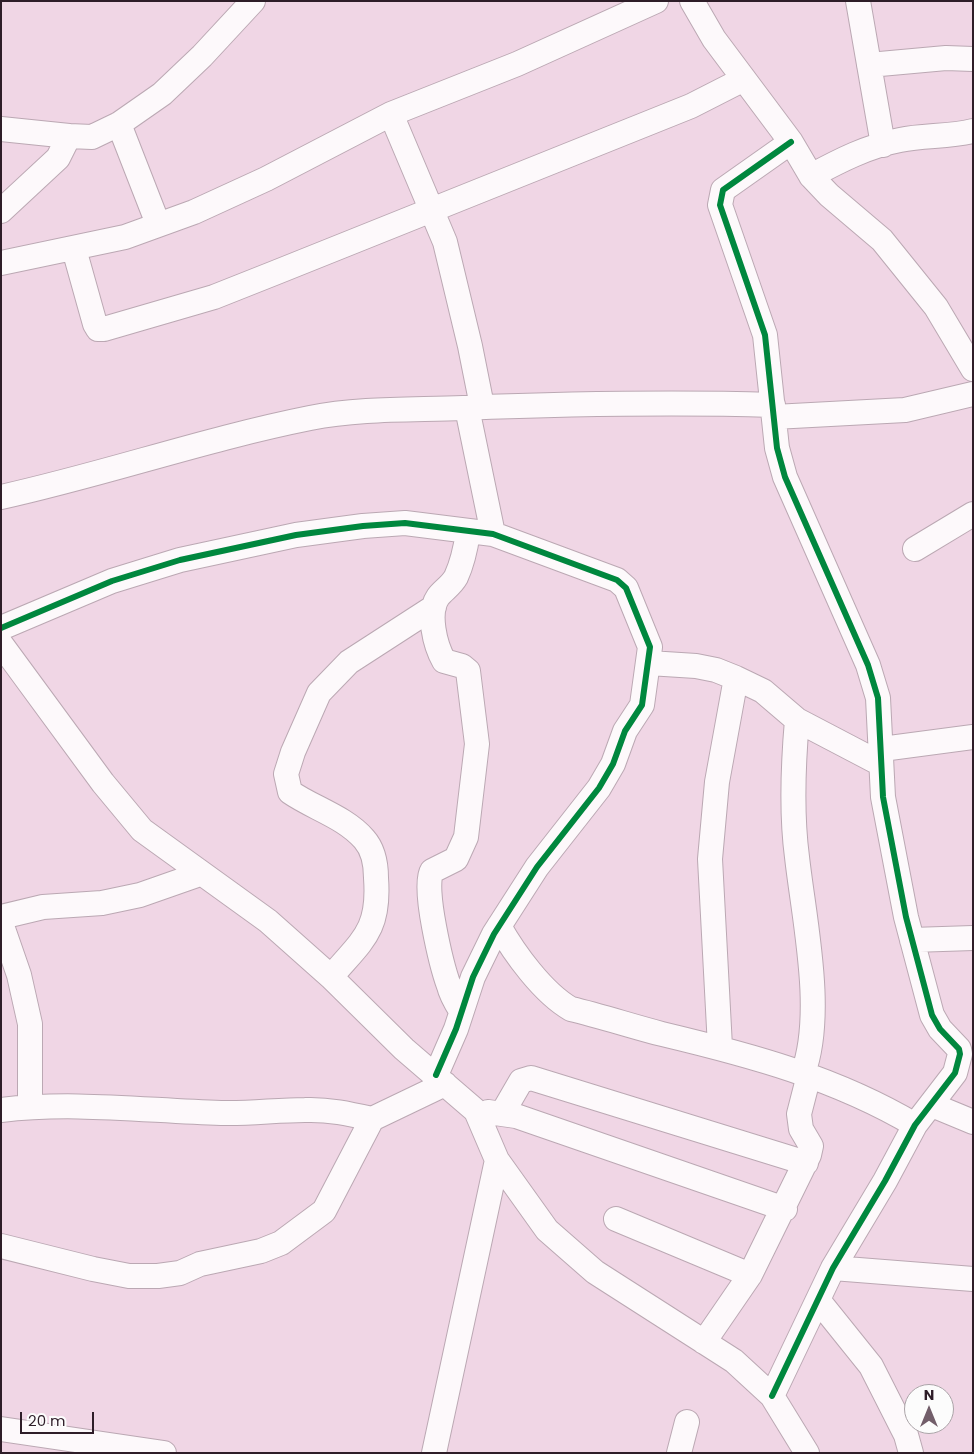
<!DOCTYPE html>
<html>
<head>
<meta charset="utf-8">
<style>
	body { margin:0 }
	#map { position:relative; width:974px; height:1454px; overflow:hidden; background:#f0d6e5; font-family:Poppins,sans-serif }
	canvas { display:block }
	.frame { position:absolute; inset:0; border:2px solid #2e1d28; pointer-events:none }
	.north { position:absolute; left:904px; top:1384px; width:50px; height:50px; box-sizing:border-box; background:#fcfcfc; border:1px solid #aaa3a7; border-radius:50%; rotate:0deg; font-size:14px; font-weight:700; line-height:20px; text-align:center; color:#2e1d28 }
	.north::after { content:''; display:block; margin:auto; width:18px; height:22px; background:#725e6a; clip-path:polygon(50% 0,100% 100%,50% 72%,0 100%) }
	.scale { position:absolute; left:20px; top:1412px; width:74px; height:22px; box-sizing:border-box; border:2px solid #2e1d28; border-top:0; padding-left:6px; font-size:15px; line-height:18px; white-space:nowrap; color:#2e1d28; -webkit-text-stroke:4px #fcfcfc; paint-order:stroke }
</style>
</head>
<body>
<div id="map">
<canvas width="974" height="1454"></canvas>
<div class="frame"></div>
<div class="north">N</div>
<div class="scale">20 m</div>
</div>
<script>
const ctx = document.querySelector('canvas').getContext('2d');
ctx.lineJoin = 'round';
function strokePath(path, color, width, dash) { ctx.strokeStyle = color; ctx.lineWidth = width; ctx.lineCap = dash ? 'butt' : 'round'; ctx.setLineDash(dash || []); ctx.stroke(path); }
const minor = new Path2D(`
	M692,1L714,39L791,142L811,176L829,195L882,240L936,307L973,369
	M858,1L883,145
	M869,65L946,58L973,59
	M391,114L445,242L470,346L482,406
	M119,124L158,224
	M1,129L69,136
	M811,176C839,161 868,146 900,140C924,135 949,137 973,131
	M1,211L58,158L69,136L92,137L119,124L162,94L202,56L253,1
	M74,249L95,324L98,329H104L214,297L277,272L691,106L744,79
	M1,263L125,237L194,212L266,179L391,114L517,64L656,1
	M467,408L493,534
	M774,417L905,410L973,394
	M1,497C105,474 205,439 310,418C359,408 412,410 463,408C566,404 670,402 773,405
	M915,549L973,514
	M1,628L112,581L180,560L296,535L363,526L405,523L493,534L617,580L626,588L650,647L642,705L625,731L613,764L599,788L537,867L494,934L473,977L456,1029L436,1075
	M1,644L103,783L142,830L268,921L331,977L404,1049L476,1111L497,1160L547,1230L595,1272L734,1361L772,1396L807,1453
	M649,663L696,666L716,670L736,678L763,691L797,720L881,764
	M797,720C793,766 791,812 797,857C804,920 825,1013 803,1073
	M882,749L973,737
	M1,917L43,907L102,903L140,895L200,874
	M1,923L19,975L30,1024V1106
	M499,926C514,953 543,993 571,1009C601,1016 631,1026 662,1034C750,1055 836,1078 915,1125
	M912,940L973,938
	M331,977C362,940 380,931 376,878C376,865 373,849 364,839C345,817 313,808 290,792L286,774L293,752L319,693L349,662L434,607
	M461,1011C456,1003 451,995 449,986C442,967 422,886 432,871L456,859L466,837L477,744L468,671L462,666L444,661C435,645 427,613 438,597C443,590 451,586 456,577C462,564 466,546 468,532
	M720,1047L710,859L717,782L736,678
	M932,1105L973,1122
	M1,1110C74,1101 148,1111 221,1113C249,1114 277,1110 305,1110C328,1109 350,1114 372,1119
	M488,1112L516,1116L785,1209
	M503,1112L521,1081L531,1078L806,1163
	M616,1219L750,1275
	M1,1246L93,1269L129,1276H158L180,1273L200,1264L261,1251L281,1243L324,1211L372,1119L445,1084
	M833,1268L973,1279
	M818,1300L871,1366L906,1435L911,1453
	M704,1342L750,1275L809,1155L811,1146L801,1129L799,1114L809,1075
	M772,1396L833,1268L885,1181L915,1125L955,1073L960,1054L959,1049L940,1029L932,1015L906,917L883,797L878,698L868,665L785,477L777,448L765,335L720,205L723,190L791,142
	M1,1429L164,1453
	M434,1453L497,1160
	M679,1453L687,1422`);
strokePath(minor, '#bba8b3', 26);
strokePath(minor, '#fdf9fb', 24);
strokePath(new Path2D(`
	M1,628L112,581L180,560L296,535L363,526L405,523L493,534L617,580L626,588L650,647L642,705L625,731L613,764L599,788L537,867L494,934L473,977L456,1029L436,1075
	M772,1396L833,1268L885,1181L915,1125L955,1073L960,1054L959,1049L940,1029L932,1015L906,917L883,797L878,698L868,665L785,477L777,448L765,335L720,205L723,190L791,142`), '#00873e', 6);
</script>
</body>
</html>
